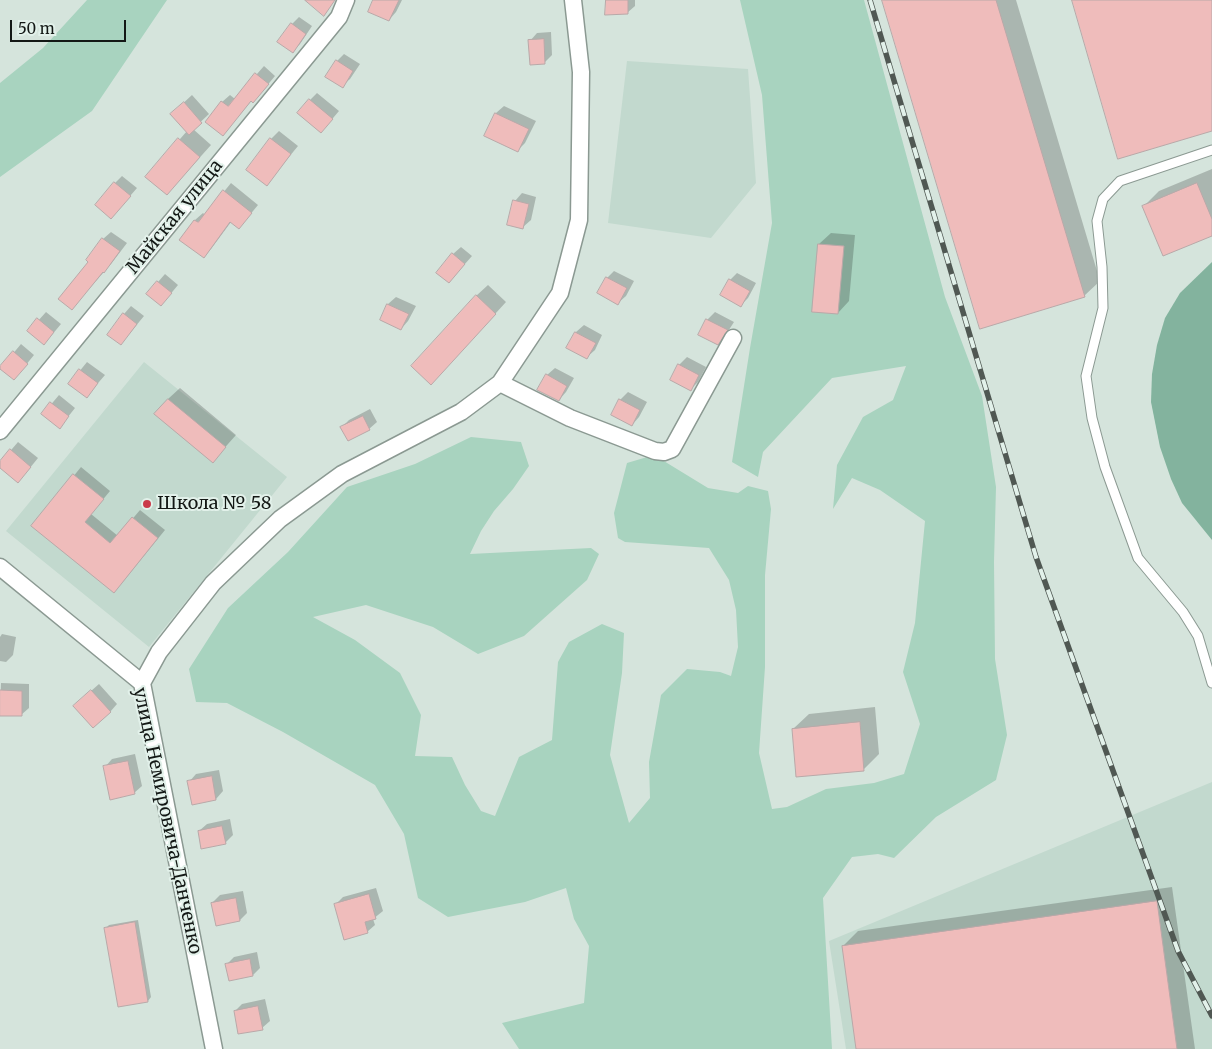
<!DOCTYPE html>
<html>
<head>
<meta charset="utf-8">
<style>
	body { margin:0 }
	#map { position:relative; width:1212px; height:1049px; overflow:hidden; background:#d5e4dc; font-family:Merriweather,serif }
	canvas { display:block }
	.scale { position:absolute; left:10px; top:20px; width:116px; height:22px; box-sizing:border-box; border:2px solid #131815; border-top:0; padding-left:6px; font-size:15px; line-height:18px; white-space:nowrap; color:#131815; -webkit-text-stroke:4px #e2f1ea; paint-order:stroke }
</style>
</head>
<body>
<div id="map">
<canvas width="1212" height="1049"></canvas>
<div class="scale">50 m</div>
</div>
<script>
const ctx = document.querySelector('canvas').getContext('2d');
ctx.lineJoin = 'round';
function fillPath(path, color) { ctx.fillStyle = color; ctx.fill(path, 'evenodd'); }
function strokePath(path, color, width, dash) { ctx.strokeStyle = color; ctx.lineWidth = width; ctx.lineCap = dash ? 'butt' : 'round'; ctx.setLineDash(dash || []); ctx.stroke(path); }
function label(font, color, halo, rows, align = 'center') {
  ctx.font = font + ' Merriweather,serif'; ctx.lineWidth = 4; ctx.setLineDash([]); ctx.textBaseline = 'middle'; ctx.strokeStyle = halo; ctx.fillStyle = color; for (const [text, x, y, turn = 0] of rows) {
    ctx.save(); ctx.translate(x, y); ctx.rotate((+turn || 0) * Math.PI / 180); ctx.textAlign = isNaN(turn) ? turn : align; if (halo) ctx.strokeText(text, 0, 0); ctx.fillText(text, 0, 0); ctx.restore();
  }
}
fillPath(new Path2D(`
	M627,61L748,69L756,183L711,238L608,223Z
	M144,362L287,477L149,647L6,531Z
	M1212,782V1049H846L829,941Z`), '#c2d9ce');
fillPath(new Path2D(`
	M87,0H167L92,111L0,177V83L43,48Z
	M740,0H864L945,297L982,396L996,487L994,562L995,659L1007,735L996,780L936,817L894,858L878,854L852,857L823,898L832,1049H519L502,1023L584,1003L589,946L574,919L566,888L525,902L448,917L418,898L404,834L375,785L283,732L227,703L196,702L189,669L228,608L288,552L347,487L415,464L471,437L521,442L529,466L513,489L494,511L481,531L470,554L591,548L599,554L587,580L524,636L478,654L433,627L366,605L313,617L355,640L400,673L421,715L415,756L452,757L465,785L481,811L495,816L519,757L552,740L558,662L569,642L602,624L624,633L622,673L610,755L629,823L650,798L649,762L661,695L687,669L720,672L731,676L738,647L736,610L729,580L709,548L625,542L618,538L614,513L627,463L654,455L708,488L738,493L748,486L768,491L771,509L765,575V667L759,753L772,809L787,807L826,789L874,783L904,774L920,724L903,672L915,623L925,521L880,490L852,478L833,509L837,465L863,417L893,400L906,366L832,378L763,452L758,477L732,462L750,348L772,223L762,95Z`), '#a8d3bf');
fillPath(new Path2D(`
	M1212,262V540L1182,503L1171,479L1160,447L1151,402L1152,374L1157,345L1165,318L1180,293Z`), '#83b39e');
fillPath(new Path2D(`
	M374,0H402L396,12L389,20Z
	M607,0H635V6L627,13Z
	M883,0H1016L1100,281L1084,296Z
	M299,17L312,26L300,44L293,51L292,24Z
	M551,32L552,55L545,62L530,41L537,33Z
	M344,54L360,64L350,79L342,86L337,61Z
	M264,66L275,76L260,94L252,100L223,135L222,102L230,95L235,99Z
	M317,93L339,111L328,124L310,100Z
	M192,95L209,114L193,129L211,145L167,194L147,177L187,131L179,107Z
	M504,106L536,121L525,143L518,150L486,136L496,113Z
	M279,131L298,146L266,185L271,139Z
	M1212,169V235L1144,206L1159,191Z
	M122,176L137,188L111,218L115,183Z
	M231,183L258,205L239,228L231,222L211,249L204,257L181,240L195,220L203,213L205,215Z
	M522,193L536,197L531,220L523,227L515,201Z
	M111,232L127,243L111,264L72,308L90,261L103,239Z
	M831,233L855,235L849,301L838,313L819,244Z
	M461,247L472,256L449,282L453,254Z
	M614,271L634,281L626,296L618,303L607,278Z
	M737,273L756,283L748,298L741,305L730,280Z
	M165,274L178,285L168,297L158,282Z
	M488,285L506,302L443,371L476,296Z
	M396,297L416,306L408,321L401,329L381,320L388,304Z
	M131,306L144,316L121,344L124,314Z
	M46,312L61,324L51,336L29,331Z
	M715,312L734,322L725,336L717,344L700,334L708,319Z
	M584,325L602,335L595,350L587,357L568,347L576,332Z
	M21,344L34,355L21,371L1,368Z
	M687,357L706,367L698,382L690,390L679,365Z
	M87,362L105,375L87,396L70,383Z
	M555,368L574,378L566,392L559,400L547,375Z
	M180,388L236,435L212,462L168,399Z
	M628,392L647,402L639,417L632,425L620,400Z
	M59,395L75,408L60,427L43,414Z
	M370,409L377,422L369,429L342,427L349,420Z
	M18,442L38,458L25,474L0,466V463Z
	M81,467L110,491L91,514L118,536L140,510L165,530L121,584L33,526Z
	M2,634L16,637L13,655L6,662L0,661V637Z
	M1,683L29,684V708L21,715H0Z
	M99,684L117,704L110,712L82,699Z
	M875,707L879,754L864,769L793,729L809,714Z
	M135,754L142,786L134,793L105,767L112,759Z
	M219,770L223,791L216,799L193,803L189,782L196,774Z
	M230,819L233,835L225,843L199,831L207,824Z
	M1172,887L1195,1049H857L843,946L858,931Z
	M376,888L383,911L373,919L375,925L367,932L336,904L343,897Z
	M243,891L247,913L240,920L212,903L220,895Z
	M138,920L151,997L148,1001L106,928L109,925Z
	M257,952L260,968L253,975L227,964L234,957Z
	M265,999L270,1021L262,1028L235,1011L242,1004Z`), '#0003');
const building = new Path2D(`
	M305,0H335L324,16Z
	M373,0H399L389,21L368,12Z
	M606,0H628V14L605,15Z
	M882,0H996L1085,297L980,329Z
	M1072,0H1212V131L1118,159Z
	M291,23L306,34L293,53L277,42Z
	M544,39L545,64L530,65L528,40Z
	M336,60L353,71L343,88L325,77Z
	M255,73L269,84L253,103L251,101L223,136L205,122L221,101L228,106Z
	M309,99L333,119L321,133L297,113Z
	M184,102L202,123L189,135L170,114Z
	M495,113L529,129L518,152L484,136Z
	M178,138L200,157L167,195L145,177Z
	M270,138L291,154L267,186L246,170Z
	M114,182L131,196L111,219L95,205Z
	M1197,183L1212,219V236L1163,256L1142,206Z
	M223,190L252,213L239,229L230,222L204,258L179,240L194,220L198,222Z
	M513,200L529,204L523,229L507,225Z
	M102,238L120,251L104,273L103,272L72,310L58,299L88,262L86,260Z
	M818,244L844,246L838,314L812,312Z
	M452,253L465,264L449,283L436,273Z
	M606,277L627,288L618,305L597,293Z
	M729,279L750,291L741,307L720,295Z
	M157,281L172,293L161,306L146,294Z
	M476,295L496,314L431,385L411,366Z
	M387,304L409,314L401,330L380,320Z
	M123,313L137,324L121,345L107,335Z
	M37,318L54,332L44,345L27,331Z
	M706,319L728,330L718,345L698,335Z
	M575,332L596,343L587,359L566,348Z
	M13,351L28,364L14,380L0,369V366Z
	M678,364L699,375L691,391L670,380Z
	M79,369L98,383L87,398L68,384Z
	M546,374L567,386L559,401L537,390Z
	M168,399L226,447L213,463L154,414Z
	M619,399L640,410L632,426L611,415Z
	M50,402L69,416L60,429L41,414Z
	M363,416L370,430L348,441L340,427Z
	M10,449L31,467L18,483L0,468V461Z
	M73,474L104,499L85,522L110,543L132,517L158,538L114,593L31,526Z
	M0,690L22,691V716H0Z
	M91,690L111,712L93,728L73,706Z
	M860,722L864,771L796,777L792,729Z
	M128,761L135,794L110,800L103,766Z
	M212,776L216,800L192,805L187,781Z
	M222,826L226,844L201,849L198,831Z
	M369,894L376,919L365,922L368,933L344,940L334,904Z
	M236,898L240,921L216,926L211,903Z
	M1157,901L1177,1049H856L842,946Z
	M135,922L148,1002L118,1007L104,928Z
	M250,959L253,976L229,981L225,964Z
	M258,1006L263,1030L238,1034L234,1011Z`);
fillPath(building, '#efbcbb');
strokePath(building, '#b9a8a8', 1);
const lane = new Path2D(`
	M1212,150L1120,181L1103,199L1097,221L1102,267L1103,308L1086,376L1092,418L1105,467L1138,558L1183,612L1198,636L1212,683`);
const street = new Path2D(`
	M500,383L570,418L655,451L664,452L672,449L733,338
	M0,431L339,17L346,0
	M0,567L142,683L214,1049
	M142,683L159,652L213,583L280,519L342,474L461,412L500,383L560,293L579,220L581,72L573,0`);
strokePath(lane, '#8b9992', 11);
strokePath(street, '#8b9992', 19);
strokePath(lane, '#fff', 9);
strokePath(street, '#fff', 16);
const rail = new Path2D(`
	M870,0L1036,557L1178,951L1212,1016`);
strokePath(rail, '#505853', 5.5);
strokePath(rail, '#e2f1ea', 4, [11]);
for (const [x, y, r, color] of [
	[147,504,5,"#ca3a49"]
]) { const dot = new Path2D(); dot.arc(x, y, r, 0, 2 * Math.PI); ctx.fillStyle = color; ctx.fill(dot); strokePath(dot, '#e2f1ea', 2); }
label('18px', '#131815', '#e2f1ea', [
	["Майская улица",175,217,-51],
	["улица Немировича-Данченко",167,821,78]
]);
label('18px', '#131815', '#e2f1ea', [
	["Школа № 58",157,504]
], 'left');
</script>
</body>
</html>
